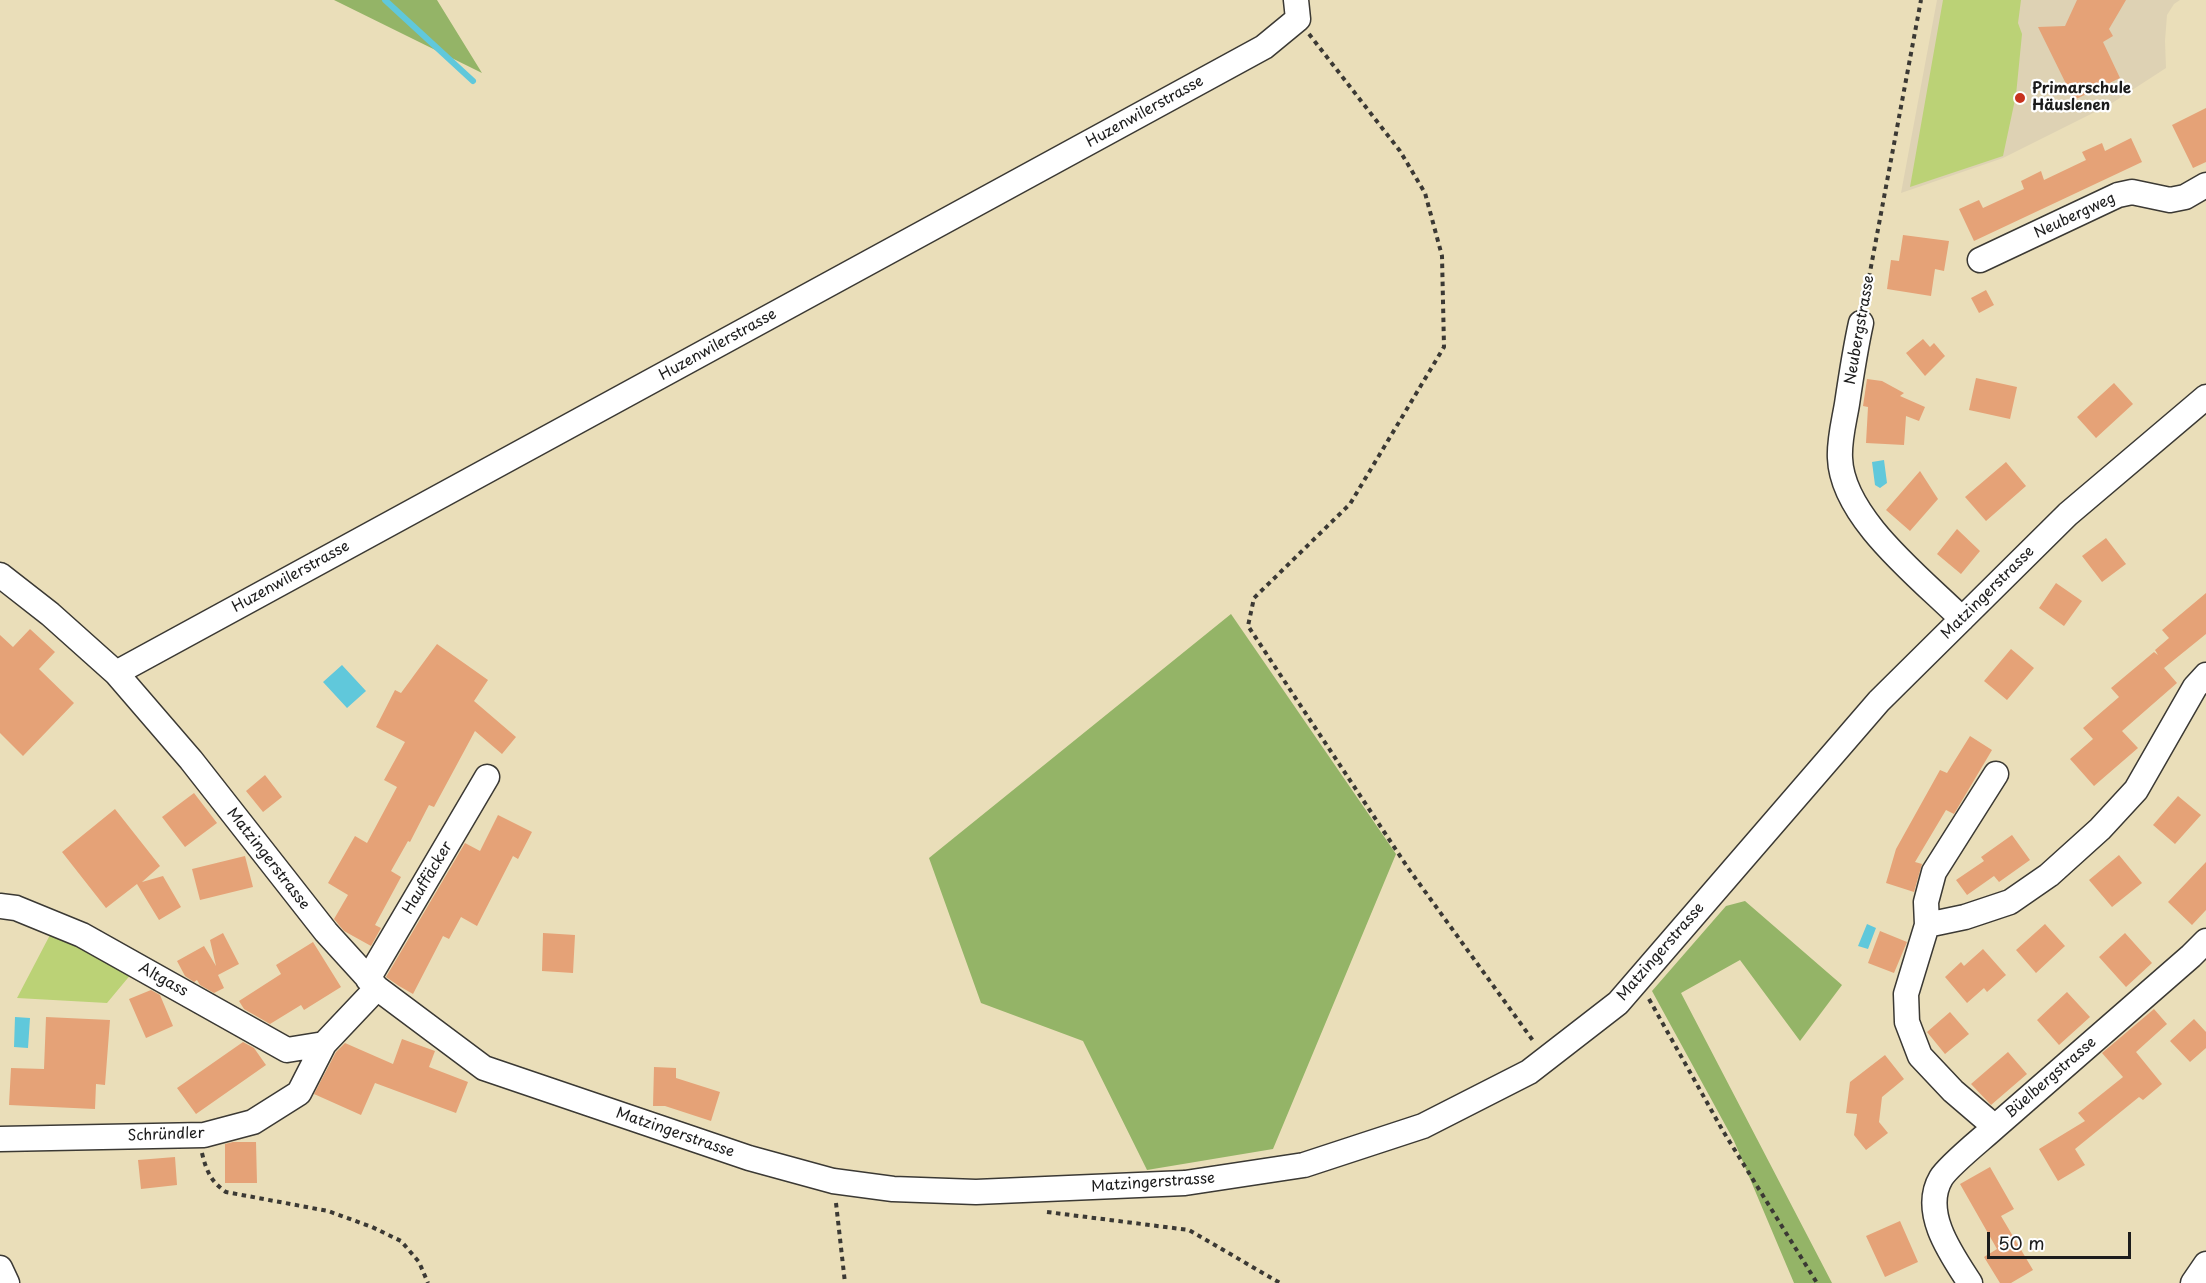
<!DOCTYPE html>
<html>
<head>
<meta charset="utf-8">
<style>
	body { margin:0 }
	#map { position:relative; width:2206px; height:1283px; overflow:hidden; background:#eadeb9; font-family:"Playpen Sans",sans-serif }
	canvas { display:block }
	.scale { position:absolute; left:1987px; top:1232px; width:144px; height:27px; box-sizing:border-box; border:3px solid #1c1c1c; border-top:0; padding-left:8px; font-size:18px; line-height:21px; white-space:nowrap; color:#1c1c1c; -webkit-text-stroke:4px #fff; paint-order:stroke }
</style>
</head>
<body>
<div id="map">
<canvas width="2206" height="1283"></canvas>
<div class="scale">50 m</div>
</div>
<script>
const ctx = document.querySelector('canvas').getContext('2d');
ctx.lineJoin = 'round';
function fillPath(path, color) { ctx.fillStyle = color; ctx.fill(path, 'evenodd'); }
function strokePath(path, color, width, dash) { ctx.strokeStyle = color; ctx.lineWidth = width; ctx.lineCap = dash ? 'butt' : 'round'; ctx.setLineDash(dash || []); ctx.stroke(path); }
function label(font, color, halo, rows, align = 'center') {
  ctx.font = font + ' "Playpen Sans",sans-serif'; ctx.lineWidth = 4.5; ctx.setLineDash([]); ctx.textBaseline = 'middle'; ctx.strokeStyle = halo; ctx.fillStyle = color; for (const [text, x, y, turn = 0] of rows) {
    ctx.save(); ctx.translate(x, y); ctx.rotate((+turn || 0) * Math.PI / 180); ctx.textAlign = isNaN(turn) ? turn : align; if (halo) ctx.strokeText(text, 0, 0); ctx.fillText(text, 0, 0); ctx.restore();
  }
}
fillPath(new Path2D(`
	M1937,0H2180L2174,4L2167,15L2165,41L2166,68L2109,105L2003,158L1901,193Z`), '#ded2b4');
fillPath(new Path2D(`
	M1943,0H2021L2018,23L2022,34L2016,95L2003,156L1910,187Z
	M51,933L132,973L107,1003L17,998Z`), '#bbd276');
fillPath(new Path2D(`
	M334,0H437L482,73Z
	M1231,614L1396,854L1273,1149L1147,1170L1083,1041L981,1003L929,858Z
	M1745,901L1842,985L1800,1041L1740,960L1681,993L1832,1283H1794L1734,1141L1652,991L1726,906Z`), '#94b467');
fillPath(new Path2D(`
	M1884,460L1887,483L1880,488L1875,485L1872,462Z
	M342,665L366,691L347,708L323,682Z
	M1867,924L1876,928L1868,949L1858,946Z
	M15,1017L30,1018L28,1048L14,1047Z`), '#60c8db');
strokePath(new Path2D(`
	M385,0L473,81`), '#60c8db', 6);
fillPath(new Path2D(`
	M2077,0H2126L2109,29L2113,36L2103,42L2120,78L2074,100L2038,27L2065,26Z
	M2206,108V162L2193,168L2172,125Z
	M2131,138L2142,162L1974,241L1959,209L1979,200L1983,208L2024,189L2021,181L2041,171L2044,180L2086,160L2082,152L2102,143L2105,151Z
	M1903,235L1949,241L1944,271L1935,269L1931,296L1887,289L1891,260L1899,261Z
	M1986,290L1994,305L1979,313L1971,298Z
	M1923,339L1930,347L1934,343L1945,356L1925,376L1906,353Z
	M1976,378L2017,387L2010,419L1969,410Z
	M1867,379L1882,381L1904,393L1900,396L1925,407L1919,421L1906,416L1904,445L1866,443L1868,407L1863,406Z
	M2114,383L2133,404L2096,438L2077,417Z
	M2006,462L2026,486L1986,521L1965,497Z
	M1920,471L1938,499L1910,531L1886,510Z
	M1957,529L1980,551L1961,574L1937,554Z
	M2106,538L2126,564L2102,582L2082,556Z
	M2056,583L2082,601L2064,626L2039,608Z
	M2206,593V634L2164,668L2177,683L2122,731L2138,748L2094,786L2070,759L2093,739L2083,728L2119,697L2111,688L2154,652L2158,655L2155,650L2169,638L2162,630Z
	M30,629L55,652L39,669L74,703L23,756L0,733V635L13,647Z
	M437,644L488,680L474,701L516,737L502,754L475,731L434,807L429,805L410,842L408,841L391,871L401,877L375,925L381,928L371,946L344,931L334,919L348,895L328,883L355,836L367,843L397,787L384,780L405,742L376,727L395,690L401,693Z
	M2011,649L2034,668L2007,700L1984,681Z
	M1970,736L1992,750L1954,814L1946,810L1915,862L1922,864L1914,892L1886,883L1896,849L1940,770L1947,773Z
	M265,775L282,797L263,812L246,791Z
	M194,793L217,823L185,847L162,817Z
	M2178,796L2201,815L2175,844L2153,825Z
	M115,809L160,866L142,882L163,876L181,907L159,920L137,884L106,908L62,852Z
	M498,815L532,832L518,859L513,856L477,926L461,917L449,939L443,936L413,994L399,986L386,977L465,843L480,851Z
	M2012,835L2030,860L1999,882L1994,876L1967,895L1956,880L1984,861L1981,857Z
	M2119,855L2142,883L2112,907L2089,880Z
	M245,856L253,887L200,900L192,869Z
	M2206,862V910L2192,925L2168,902Z
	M2045,924L2065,946L2036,973L2016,950Z
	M1880,931L1907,942L1894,973L1868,963Z
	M223,933L239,964L218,975L224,988L214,993L200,985L197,980L194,982L185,976L177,961L204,946L216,966L210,940Z
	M543,933L575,935L573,973L542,971Z
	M2125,933L2152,963L2126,987L2099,957Z
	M313,942L341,987L304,1010L301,1005L270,1024L244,1009L239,1001L281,974L276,965Z
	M1983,949L2006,975L1987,992L1984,988L1967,1003L1945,977L1961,962L1964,966Z
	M151,990L160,995L173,1026L146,1038L129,999Z
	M2067,992L2090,1017L2059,1045L2037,1020Z
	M2154,1009L2167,1024L2136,1052L2162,1084L2143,1100L2139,1097L2075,1149L2085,1165L2058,1181L2039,1149L2085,1121L2078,1113L2123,1077L2102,1053Z
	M1950,1012L1969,1034L1945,1054L1927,1032Z
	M46,1017L110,1020L105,1085L96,1084L95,1109L9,1105L11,1068L44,1069Z
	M2194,1019L2206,1032V1048L2190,1062L2170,1041Z
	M402,1039L435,1051L429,1067L468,1082L456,1113L375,1083L361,1115L314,1094L336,1052L345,1043L393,1064Z
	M243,1042L254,1048L266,1065L196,1114L177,1088Z
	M2008,1052L2027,1074L1991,1105L1971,1084Z
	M1885,1055L1904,1079L1882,1097L1879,1122L1888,1133L1866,1150L1854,1135L1857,1114L1846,1113L1850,1082Z
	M654,1067L676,1068V1078L720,1092L711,1121L665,1106H653Z
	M233,1142H256L257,1183H225V1144Z
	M175,1157L177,1185L141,1189L138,1160Z
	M1990,1167L2014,1209L2001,1216L2033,1270L2011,1283H2000L1984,1257L1997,1249L1960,1184Z
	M1900,1221L1918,1262L1885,1277L1866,1236Z`), '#e5a277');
const minor = new Path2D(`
	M1980,260L2118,195L2132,192L2170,200L2185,197L2206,185
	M1861,323C1855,350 1851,377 1847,404C1844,422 1839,440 1840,458C1842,518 1922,579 1962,619
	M0,575L50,614L116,673L191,760L326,932L377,988L484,1068L749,1158L833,1181L893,1189L976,1192L1185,1183L1304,1165L1423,1126L1529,1072L1618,1003L1879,701L2068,514L2206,397
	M116,673L1264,47L1298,19L1296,0
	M2206,675L2195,687L2136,790L2100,829L2049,875L2010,902L1965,917L1927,925L1906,994L1907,1022L1920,1056L1953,1091L1995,1127L2191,956L2206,941
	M0,906L16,908L82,935L287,1050L324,1044
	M1927,925L1926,902L1934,872L1996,774
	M368,979L487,777
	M0,1139L204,1135L253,1122L299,1093L324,1044L377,988
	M0,1268L7,1283
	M1970,1283C1951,1254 1921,1212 1941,1178C1949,1165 1982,1139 1995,1127
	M2193,1283L2206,1264`);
strokePath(minor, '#3b3934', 27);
strokePath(new Path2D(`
	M1309,34L1400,151L1425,193L1442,256L1444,347L1350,504L1254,598L1248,626L1408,868L1534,1042
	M1864,304L1921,0
	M1649,999L1723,1131L1817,1283
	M202,1153C206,1170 211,1182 226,1192L328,1211L372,1227L401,1241L419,1262L428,1283
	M836,1203L845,1283
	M1047,1212L1189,1230L1280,1283`), '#3b3934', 4, [4.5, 4.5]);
strokePath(minor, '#fff', 24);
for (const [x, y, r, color] of [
	[2020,98,6,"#c8321e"]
]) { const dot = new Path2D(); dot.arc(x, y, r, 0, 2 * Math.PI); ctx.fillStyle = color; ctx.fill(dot); strokePath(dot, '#fff', 2); }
label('bold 15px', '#1c1c1c', '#fff', [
	["Primarschule",2032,89],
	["Häuslenen",2032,106]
], 'left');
label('15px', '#1c1c1c', '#fff', [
	["Huzenwilerstrasse",1145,112,-29],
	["Neubergweg",2075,216,-25],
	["Neubergstrasse",1860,330,-80],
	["Huzenwilerstrasse",718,345,-29],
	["Huzenwilerstrasse",291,577,-29],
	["Matzingerstrasse",1988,593,-45],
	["Matzingerstrasse",268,859,52],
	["Hauffäcker",428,878,-59],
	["Matzingerstrasse",1661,952,-49],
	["Altgass",163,980,29],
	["Büelbergstrasse",2051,1078,-41],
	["Matzingerstrasse",675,1133,19],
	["Schründler",166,1135,-2],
	["Matzingerstrasse",1153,1183,-4]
]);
</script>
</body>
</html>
